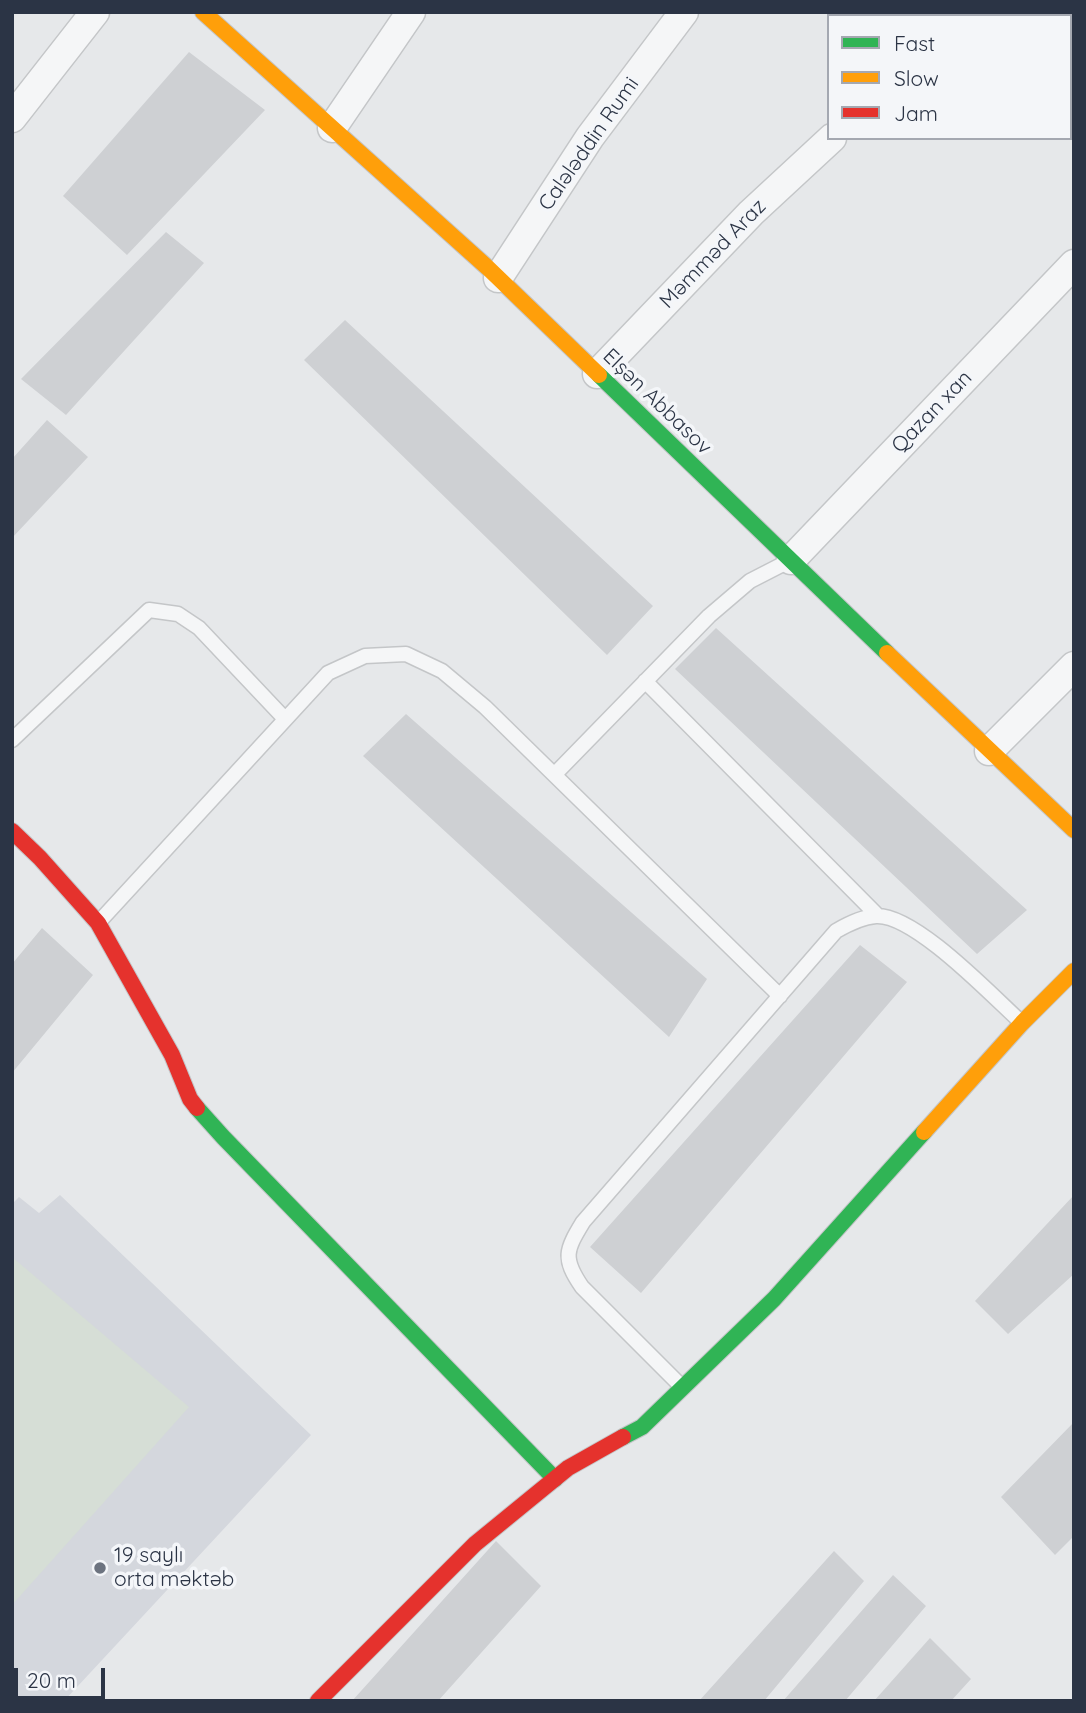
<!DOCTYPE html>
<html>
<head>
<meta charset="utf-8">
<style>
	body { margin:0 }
	#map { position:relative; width:1086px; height:1713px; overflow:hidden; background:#e6e8ea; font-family:Quicksand,sans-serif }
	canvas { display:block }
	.frame { position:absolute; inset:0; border:14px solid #2b3445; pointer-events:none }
	.legend { position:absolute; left:827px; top:14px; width:245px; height:126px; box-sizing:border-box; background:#f4f6f9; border:2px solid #a4a8b1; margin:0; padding:9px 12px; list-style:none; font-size:21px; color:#2b3445 }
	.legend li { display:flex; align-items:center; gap:14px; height:35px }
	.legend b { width:35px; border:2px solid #a4a8b1 }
	.scale { position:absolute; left:14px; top:1668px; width:91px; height:32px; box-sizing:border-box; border:4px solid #2b3445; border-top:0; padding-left:9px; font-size:21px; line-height:24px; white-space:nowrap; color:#2b3445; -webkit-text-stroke:5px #f4f6f9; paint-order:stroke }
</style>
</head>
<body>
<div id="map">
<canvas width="1086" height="1713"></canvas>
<div class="frame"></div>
<ul class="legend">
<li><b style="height:9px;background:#30b455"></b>Fast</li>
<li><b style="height:9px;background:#ff9f0a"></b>Slow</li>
<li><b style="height:9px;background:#e5322d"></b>Jam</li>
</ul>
<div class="scale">20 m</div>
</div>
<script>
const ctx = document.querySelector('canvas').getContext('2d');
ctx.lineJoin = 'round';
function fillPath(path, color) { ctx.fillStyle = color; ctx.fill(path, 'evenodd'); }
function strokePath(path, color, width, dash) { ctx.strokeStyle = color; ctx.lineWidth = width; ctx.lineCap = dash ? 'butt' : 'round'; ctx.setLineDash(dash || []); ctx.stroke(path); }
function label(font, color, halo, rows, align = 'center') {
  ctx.font = font + ' Quicksand,sans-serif'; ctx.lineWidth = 7; ctx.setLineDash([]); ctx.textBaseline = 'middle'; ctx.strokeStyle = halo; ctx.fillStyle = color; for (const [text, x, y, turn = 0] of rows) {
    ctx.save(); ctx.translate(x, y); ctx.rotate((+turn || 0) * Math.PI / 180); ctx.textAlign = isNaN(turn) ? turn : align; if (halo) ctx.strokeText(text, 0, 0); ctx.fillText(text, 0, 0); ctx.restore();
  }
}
fillPath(new Path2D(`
	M60,1195L311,1435L64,1701H12V1204L19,1197L39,1213Z`), '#d4d7dd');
fillPath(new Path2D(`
	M12,1257L189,1407L12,1605Z`), '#d6ded6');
fillPath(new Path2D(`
	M189,52L265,110L127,255L63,196Z
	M166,232L204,263L66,415L21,379Z
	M345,320L653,606L607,655L304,360Z
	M47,420L88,457L12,538V459Z
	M716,628L1027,910L977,954L675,669Z
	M406,714L707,979L669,1037L363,756Z
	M42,928L93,975L12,1073V964Z
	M860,945L907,982L641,1293L590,1247Z
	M1074,1195V1274L1008,1334L975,1301Z
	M1074,1422V1536L1055,1555L1001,1497Z
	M496,1541L541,1586L438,1701H352Z
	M834,1551L864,1581L764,1701H699Z
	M893,1575L926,1606L845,1701H783Z
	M930,1638L971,1679L951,1701H874Z`), '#ced0d3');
const lane = new Path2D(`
	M645,681L878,916
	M12,740L149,610L178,614L199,628L285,719
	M555,774L709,616L750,581L787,562
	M98,923L328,673L365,656L406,654L442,671L485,707L780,996
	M682,1387L582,1287C562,1258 566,1250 583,1222L836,931C848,924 862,917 876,916C915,914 992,996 1022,1023`);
const street = new Path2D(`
	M965,16L969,12
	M12,118L95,12
	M332,128L411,12
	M498,278L590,137L684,12
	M597,374L751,213L832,138
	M791,560L1074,264
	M989,751L1074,666`);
const fast = new Path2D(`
	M599,375L887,653
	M197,1108L223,1137L555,1479
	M623,1437L642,1427L774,1299L924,1132`);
const slow = new Path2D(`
	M203,12L488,268L599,375
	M887,653L1074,830
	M924,1132L1022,1023L1074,971`);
const jam = new Path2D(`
	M12,831L40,858L98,923L172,1055L190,1099L197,1108
	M318,1701L475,1544L568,1468L623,1437`);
strokePath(lane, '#c4c6c8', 17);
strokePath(street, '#c4c6c8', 31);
strokePath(fast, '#c4c6c8', 18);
strokePath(slow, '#c4c6c8', 18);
strokePath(jam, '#c4c6c8', 18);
strokePath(lane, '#f5f6f7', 14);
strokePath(street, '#f5f6f7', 28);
strokePath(fast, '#30b455', 16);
strokePath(slow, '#ff9f0a', 16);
strokePath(jam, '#e5322d', 16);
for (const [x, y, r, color] of [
	[100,1568,7,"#6c737f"]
]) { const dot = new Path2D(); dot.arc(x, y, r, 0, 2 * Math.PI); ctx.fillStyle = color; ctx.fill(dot); strokePath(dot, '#f4f6f9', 2.5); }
label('21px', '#2b3445', '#f4f6f9', [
	["Calələddin Rumi",589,144,-55],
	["Məmməd Araz",713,254,-46],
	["Elşən Abbasov",657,402,44],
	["Qazan xan",932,412,-46]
]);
label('21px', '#2b3445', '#f4f6f9', [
	["19 saylı",114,1556],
	["orta məktəb",114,1580]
], 'left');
</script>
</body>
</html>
